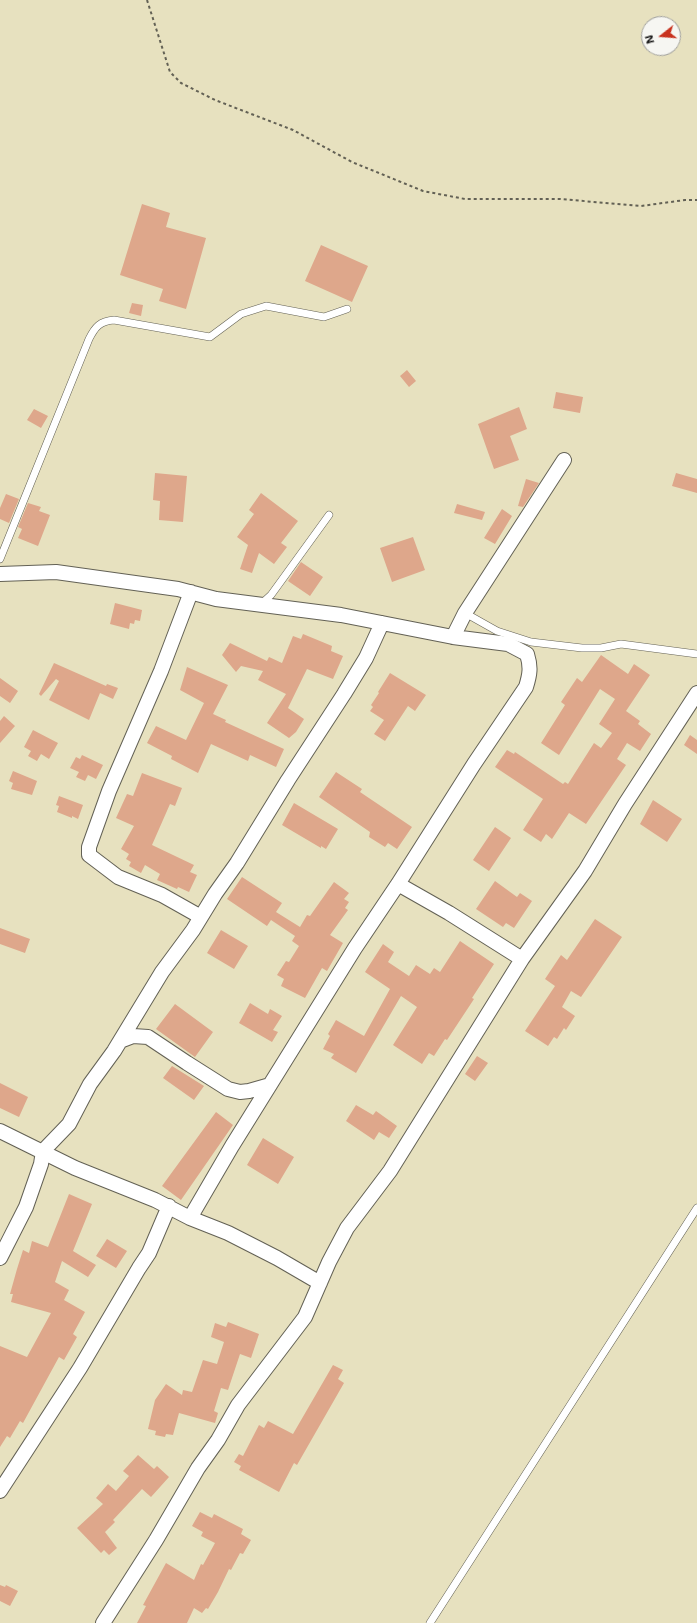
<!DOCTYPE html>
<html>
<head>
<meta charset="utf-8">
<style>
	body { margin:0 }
	#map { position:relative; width:697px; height:1623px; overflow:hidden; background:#e7e1bf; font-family:"Shantell Sans",sans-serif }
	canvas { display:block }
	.north { position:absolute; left:641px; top:16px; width:40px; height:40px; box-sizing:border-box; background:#f6f6f2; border:1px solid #9f9f9c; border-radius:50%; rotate:253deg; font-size:11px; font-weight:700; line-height:16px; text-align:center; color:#1c1c1c }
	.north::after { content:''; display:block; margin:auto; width:14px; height:18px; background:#c8321e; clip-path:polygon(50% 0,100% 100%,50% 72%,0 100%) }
</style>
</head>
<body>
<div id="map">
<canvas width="697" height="1623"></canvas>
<div class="north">N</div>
</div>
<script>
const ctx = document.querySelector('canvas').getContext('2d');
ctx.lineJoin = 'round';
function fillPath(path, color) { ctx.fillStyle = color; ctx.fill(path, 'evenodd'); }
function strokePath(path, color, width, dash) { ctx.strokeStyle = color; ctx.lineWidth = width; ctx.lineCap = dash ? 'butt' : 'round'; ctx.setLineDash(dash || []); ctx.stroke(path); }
fillPath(new Path2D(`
	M142,204L170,213L166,227L206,238L186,309L159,301L163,289L120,275Z
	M321,245L368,266L352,302L305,281Z
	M132,303L143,305L141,316L129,313Z
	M407,370L416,381L409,387L400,376Z
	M556,392L583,397L580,413L553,408Z
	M519,407L527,429L510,436L519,460L494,469L478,424Z
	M34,409L48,416L41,428L27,420Z
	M155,473L187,476L183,522L159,520L160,501L153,500Z
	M676,473L697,479V493L672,486Z
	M526,479L539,483L523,507L518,506Z
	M261,493L298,521L281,543L287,547L274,564L259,553L252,573L240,569L248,545L237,537L254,514L249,510Z
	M6,494L19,499L9,523L0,519V508Z
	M28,503L41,507L39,511L50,515L38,546L18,538L22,529L18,527Z
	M457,504L485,512L482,520L454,513Z
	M502,509L512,516L495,544L484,538Z
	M413,537L425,570L392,582L380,548Z
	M301,562L323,577L310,596L288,581Z
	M115,603L142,610L140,621L135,620L134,624L130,623L129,629L110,624Z
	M303,634L332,646L331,651L343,656L333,679L307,669L288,708L304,719L296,732L289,738L267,723L286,694L258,680L263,671L241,666L236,672L222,655L230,643L267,661L269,657L282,663L293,636L301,639Z
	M601,655L628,674L634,664L650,675L626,711L640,721L638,724L651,734L640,751L627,743L617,759L626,765L586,824L569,813L552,839L546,834L541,842L523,830L543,799L495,767L507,750L514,754L515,752L563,784L565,782L568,784L594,743L601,748L612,733L599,724L615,699L600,689L559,755L541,743L565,705L561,702L577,678L582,682Z
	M54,663L106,686L107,684L118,688L113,699L100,693L89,720L49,700L59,681L56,679L41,696L39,694Z
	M187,667L228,685L213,714L226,720L225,722L284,749L276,767L250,755L248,761L211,744L198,773L171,759L172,756L147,743L156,726L186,740L204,703L180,690Z
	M390,673L426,695L415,711L408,706L385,741L374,734L384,720L370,711L373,707L371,705L379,693L378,692Z
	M0,678L18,691L10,703L0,696Z
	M4,716L15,726L0,743V721Z
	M33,730L58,743L49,759L41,754L37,761L28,756L31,751L24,747Z
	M690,735L697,740V754L684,745Z
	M82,755L103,765L96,779L88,775L85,781L76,777L79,772L70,768L76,757L80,759Z
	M13,771L37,781L32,795L11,789L13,783L9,781Z
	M336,772L362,789L360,792L412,827L397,849L388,843L385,847L369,837L370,832L319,797Z
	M142,773L182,788L175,806L170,804L152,845L194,865L190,872L197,875L189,892L178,887L177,889L157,880L160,874L145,865L141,873L129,866L131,862L126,859L129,854L121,849L134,826L116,818L127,794L133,796Z
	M59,796L83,805L78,819L72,816V818L57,812L59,806L56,805Z
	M653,800L682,819L667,842L640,824Z
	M294,803L338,829L326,849L321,846V848L282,825Z
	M495,827L511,838L489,871L473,860Z
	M242,877L282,903L276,912L300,927L307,915L310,916L334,882L349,893L344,899L349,902L345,908L348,910L330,935L343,943L327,971L322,968L305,998L281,986L284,979L277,975L286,961L289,962L299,946L292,941L295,936L271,920L267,926L227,899Z
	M495,881L517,897L520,893L532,901L514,928L506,923L503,927L476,909Z
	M595,919L622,937L581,997L571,991L562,1007L575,1016L566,1030L564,1028L557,1039L554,1037L548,1046L525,1031L555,986L545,979L561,955L567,960Z
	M0,928L30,939L25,953L0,944Z
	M221,930L248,946L234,969L207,953Z
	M460,941L494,964L472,998L474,999L447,1040L445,1039L434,1056L429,1053L422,1064L393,1045L417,1007L401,996L356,1073L331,1058L334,1054L323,1049L330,1036L328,1034L336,1020L364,1036L390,989L365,972L383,944L394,952L388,962L409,976L416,965L430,974L434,968L440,972Z
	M250,1003L268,1014L270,1009L282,1016L273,1030L278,1032L272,1042L239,1023Z
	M175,1004L213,1032L195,1057L156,1029Z
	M477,1056L488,1063L475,1081L465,1074Z
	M172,1066L204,1086L194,1100L163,1078Z
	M0,1083L28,1097L19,1117L0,1108Z
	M356,1105L373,1115L376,1111L397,1126L389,1138L379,1132L374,1140L346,1121Z
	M216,1112L233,1125L181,1200L162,1186Z
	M263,1138L294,1157L278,1184L247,1165Z
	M69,1194L92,1204L73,1251L96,1265L88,1277L62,1261L55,1282L69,1290L64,1300L85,1312L73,1334L77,1337L64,1360L59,1357L23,1423L20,1421L10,1438L7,1436L0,1447V1346L27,1357L51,1313L11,1302L13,1294H10L17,1269L23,1250L29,1253L32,1241L48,1247Z
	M107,1239L127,1251L116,1268L96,1256Z
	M228,1322L259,1334L251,1358L240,1354L228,1390L221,1388L214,1411L218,1413L215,1423L179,1413L173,1435L166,1434L165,1437L155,1435L156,1431L148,1429L155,1400L166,1384L182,1395L183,1390L192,1392L203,1360L217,1364L224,1342L211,1337L215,1323L226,1327Z
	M333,1365L343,1370L338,1379L344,1383L297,1465L294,1463L279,1492L239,1470L241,1466L234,1462L239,1454L243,1456L259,1425L264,1428L268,1421L293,1434Z
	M138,1455L154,1469L157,1466L169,1477L151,1497L142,1489L113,1520L115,1522L105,1532L117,1548L109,1555L104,1550L101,1553L77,1528L103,1504L96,1498L108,1484L116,1491L129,1476L123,1471Z
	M200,1512L212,1518L214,1514L243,1529L241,1534L251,1540L243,1554L240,1553L231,1570L229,1569L218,1592L208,1609L206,1608L202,1613L194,1608L187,1623H137L146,1606L143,1605L166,1563L194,1580L201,1564L203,1565L215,1543L201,1536L203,1532L192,1526Z
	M0,1585L5,1587L6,1585L18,1591L10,1606L0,1601Z`), '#dea78b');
const lane = new Path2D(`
	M0,559L89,339C95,327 100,321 114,320L210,337L241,314L266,306L324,317L347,309
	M260,605L271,595L329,515
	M465,613L497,631L531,642L582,648H601L621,644L697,654
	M430,1623L697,1208`);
const street = new Path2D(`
	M0,574L56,572L178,589L216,599L341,615L453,637L508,644L527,654C531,667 530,674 526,687L474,764L398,884L355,948L232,1146L190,1218
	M191,592L161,671L109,791L89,847V855L118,877L162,895L201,917
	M453,637L465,613L564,460
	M398,884L449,913L522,959
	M120,1041L133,1036L148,1037L187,1063L228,1089L240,1092L249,1091L270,1085
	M0,1131L75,1168L155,1200L190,1218L228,1233L277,1258L320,1283
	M0,1258L26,1207L41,1164L43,1151L69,1124L90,1084L114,1051L162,972L193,930L215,894L237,863L288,780L344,694L366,658L382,623
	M0,1491L80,1368L139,1268L149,1253L169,1206
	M103,1623L156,1540L198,1468L218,1440L238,1405L305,1317L329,1262L347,1228L390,1171L522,959L585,871L625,804L697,693`);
strokePath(lane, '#636155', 8);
strokePath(street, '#636155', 16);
strokePath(new Path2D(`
	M147,0L170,72L181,83L215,100L293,130L352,162L423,191L465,199H560L641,206L685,200H697`), '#636155', 2, [3, 3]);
strokePath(lane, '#fff', 7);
strokePath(street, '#fff', 14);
</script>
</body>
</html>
